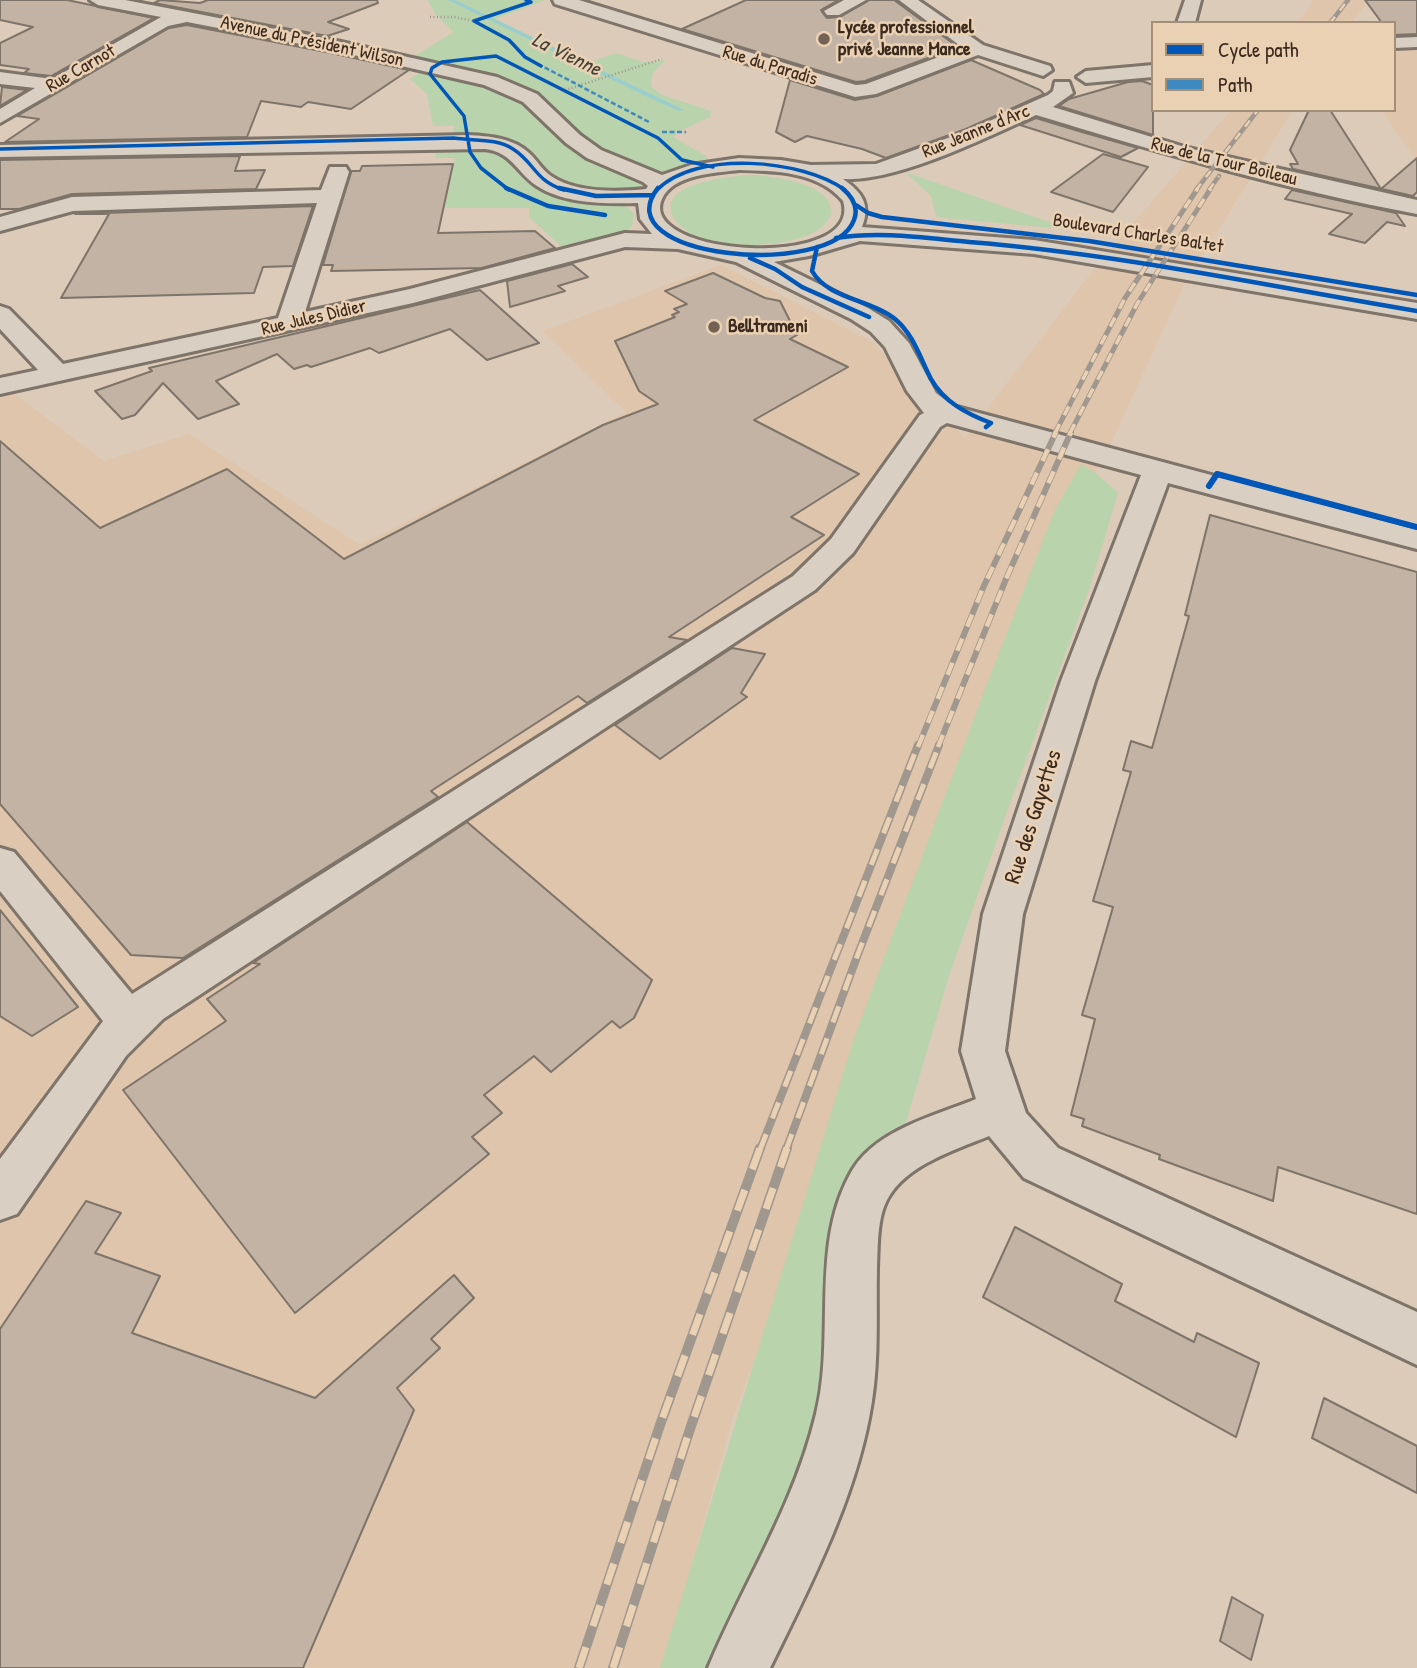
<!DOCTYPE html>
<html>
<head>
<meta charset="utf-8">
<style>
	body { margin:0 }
	#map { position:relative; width:1417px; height:1668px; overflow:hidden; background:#dccbb9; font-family:"Patrick Hand",sans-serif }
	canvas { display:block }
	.legend { position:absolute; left:1151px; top:21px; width:245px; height:91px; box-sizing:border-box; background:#ebd1b3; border:2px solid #a58e77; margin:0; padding:9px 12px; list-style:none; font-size:21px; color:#3b2a1e }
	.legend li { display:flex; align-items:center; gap:14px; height:35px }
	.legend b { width:35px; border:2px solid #a58e77 }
</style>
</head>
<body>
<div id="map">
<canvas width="1417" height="1668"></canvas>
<ul class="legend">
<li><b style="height:9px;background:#0057b8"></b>Cycle path</li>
<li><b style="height:9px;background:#3e89bf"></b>Path</li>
</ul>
</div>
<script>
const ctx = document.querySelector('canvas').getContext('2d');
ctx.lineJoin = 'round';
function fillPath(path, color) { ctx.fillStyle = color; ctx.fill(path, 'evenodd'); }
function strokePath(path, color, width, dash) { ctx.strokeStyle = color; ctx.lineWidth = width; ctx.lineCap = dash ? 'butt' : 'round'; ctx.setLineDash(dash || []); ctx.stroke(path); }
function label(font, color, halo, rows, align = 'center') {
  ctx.font = font + ' "Patrick Hand",sans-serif'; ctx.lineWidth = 5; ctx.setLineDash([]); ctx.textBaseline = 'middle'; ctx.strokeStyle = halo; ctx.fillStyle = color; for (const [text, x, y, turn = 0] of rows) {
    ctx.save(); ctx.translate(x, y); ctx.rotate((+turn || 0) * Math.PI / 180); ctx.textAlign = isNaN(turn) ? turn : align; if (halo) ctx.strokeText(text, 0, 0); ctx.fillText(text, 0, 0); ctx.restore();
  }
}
fillPath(new Path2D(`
	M1314,0H1369L1352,23H1297Z
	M1417,46V161L1381,110H1394V48Z
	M1231,110H1293L1184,285L1105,456L1086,486L733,1417L663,1668H0V392L9,390L104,461L189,434L360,545L626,412L543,331L721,265L871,341L965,438L1098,264Z`), '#dec5ab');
fillPath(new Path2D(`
	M428,0H545L495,19L588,63L616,53L643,62L666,60C656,69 649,74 652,87L662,95L711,111L710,117L680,131L673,137L706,156L708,160L669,173L640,187L619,190L616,202L627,207L634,214L632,226L627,232L562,247L529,217V208H445L455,158H435L436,147L452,136L455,126H433L427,94L410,79L436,63L413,57L454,32L435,14Z
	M905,172L1072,230L936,217L931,196Z
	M755,175C775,177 832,183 831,212C830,219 825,225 819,229C789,250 695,254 674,218C653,182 737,175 755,175Z
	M1081,464L1097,474L1118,493L1089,590L1009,806L948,979L811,1448L709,1668H660L854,1038L988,681L1055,510Z`), '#b9d3ac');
fillPath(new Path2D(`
	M448,0H455L684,110L679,111L650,98Z`), '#9acdcd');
const building = new Path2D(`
	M0,0H67L154,18L51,76L24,73L29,69L0,65V43L33,27L0,20Z
	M160,0L200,3L208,0H377L378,3L328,22L349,29L327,36L154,3Z
	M746,0H839L821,10L827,18L840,17L868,0H894L958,47L865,81L856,82L682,29Z
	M1365,0H1417V34L1394,35V23H1382Z
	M187,25L331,53L409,70L351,109L308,102L301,107L261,101L247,137L5,142L39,119L17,116L169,28Z
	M971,60L1040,90L1044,94L966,129L886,158L862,149L807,136L795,142L776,132L790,80L855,100L877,96Z
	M1142,81L1153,85V135L1059,106L1069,99L1128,82Z
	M2,87L27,90L0,106Z
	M1309,110H1330L1381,189L1417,158V192L1413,196L1293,169L1290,164H1298L1290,150Z
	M1036,118L1082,132L1138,148L1121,157L1020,125Z
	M1103,154L1148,167L1113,212L1051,192Z
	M240,156L235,171L265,170L256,189L72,194L19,209H0V160Z
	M453,164L438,233L535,231L555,248L482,268L331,271L333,265H323L351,171H360L362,166Z
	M1292,190L1396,213L1405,226L1387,222L1365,243L1329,234L1352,214L1285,199Z
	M313,206L293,266L263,267L254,293L61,298L109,214H75Z
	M572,264L588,277L558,286L565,291L510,307L507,281Z
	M713,273L765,298L780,301L797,335L790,339L848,367L754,420L859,474L791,517L824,535L669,637L687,640L587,703L578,696L431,791L438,797L183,958L131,955L0,804V441L100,528L227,469L344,559L603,425L658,404L639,391L615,341L675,317L672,315L679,312L674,309L687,304L665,291Z
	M480,290L539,343L487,360L450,329L379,353L370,348L311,367L307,365L294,369L277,354L216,381L239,404L198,419L163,383L135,415L122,419L95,391L152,371L149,368Z
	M1210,515L1417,572V1214L1278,1167L1273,1201L1159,1159L1160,1155L1082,1126L1084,1119L1071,1115L1095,1019L1082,1015L1113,907L1093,901L1131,772L1123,770L1131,741L1152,748L1189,616L1185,615Z
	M732,648L765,654L741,693L747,697L660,759L615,725Z
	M467,822L652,980L634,1018L620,1028L612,1021L551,1072L534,1056L484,1095L502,1113L472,1137L489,1154L295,1313L123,1090L226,1021L207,999L260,964L253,963Z
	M0,910L78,1007L32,1036L0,1016Z
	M86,1201L121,1213L95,1253L160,1276L132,1333L315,1398L454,1275L474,1298L431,1339L440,1348L397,1388L414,1410L303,1668H0V1329Z
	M1015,1227L1122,1284L1115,1301L1194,1342L1197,1333L1259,1363L1236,1437L983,1297Z
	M1324,1398L1417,1446V1493L1312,1438Z
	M1232,1597L1263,1615L1251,1660L1220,1641Z`);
fillPath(building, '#c2b3a4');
strokePath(building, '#7e7469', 2);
const minor = new Path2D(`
	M90,0H125L188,12L332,40L497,77L537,94L580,135L601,150L662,175L691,165L739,158L781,160L811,165L876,164L967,131L1048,95L1053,91L1055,82H1069L1073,93L1053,107L1188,148L1417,200V214C1288,190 1161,153 1036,115C985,138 897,182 843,179C862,192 871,205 862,227L1034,240L1417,303V319L1034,254L860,241L809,256L774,262L868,308L889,321L909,343L936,393L953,406L1417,530V549L1168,483L1095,681L1023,914L1005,1051L1026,1113L1058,1148L1417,1312V1365L1024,1178L989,1136C955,1150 905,1165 887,1200C877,1219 878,1247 877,1268C876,1312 879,1357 872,1401C858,1494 811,1584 770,1668H708C744,1582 794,1506 816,1414C836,1335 809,1243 853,1169C878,1129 935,1116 976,1099L961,1051L983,914L1061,681L1141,475L947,423L940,427L853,553L815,590L163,1019L126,1056L17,1214L0,1220V1159L103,1021L0,891V848L14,852L132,994L793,576L831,539L920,415L924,413L907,391L885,347L871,332L851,319L736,262L678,249L625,247L413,303L0,394V378L38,370L0,329V306L9,309L63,364L278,318L317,203L73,211L0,231V217L72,197L321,190L330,167H346L349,172L305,312L410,289L625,233L652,234L640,219L638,203C607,204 564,204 537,186C517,173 512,152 485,149L0,157V145L468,135C489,136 513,138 529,153C537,160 542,170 551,176C576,193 618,192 646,189L648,186L643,182L587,158L566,143L523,102L484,85L332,50L187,22L168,26L0,123V109L35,88L0,84V72L52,79L161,17L98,5ZM739,170C774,171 818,171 843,201C864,271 637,257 662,199C673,174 716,173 739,170Z
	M553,0H579L856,85L866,84L963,48L899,0H918L983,45L1050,66L1052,70L1043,76L978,55L876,94L855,97L555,4Z
	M844,0H866L839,15H827L824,11Z
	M1185,0H1201L1195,23H1177Z
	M1417,37V47L1394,48V38Z
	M1153,65V77L1086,83L1077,77L1086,71Z`);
strokePath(minor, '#7e7469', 6);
strokePath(new Path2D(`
	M430,17H454L474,21
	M565,90L662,59`), '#a0978e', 2.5, [1, 2.5]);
fillPath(minor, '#d9cfc3');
const railFar4 = new Path2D(`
	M1330,23L1348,0
	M1196,190L1258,110
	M1209,190L1219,176`);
const railFar3 = new Path2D(`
	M1055,433L1125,298L1198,188
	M1070,433L1137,304L1211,188`);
const railFar2 = new Path2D(`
	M918,747L983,588L1056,432
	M938,747L1006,579L1071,432`);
const railFar1 = new Path2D(`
	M760,1150L918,745
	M786,1150L858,954L939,745`);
const rail = new Path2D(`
	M579,1668L660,1425L760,1148
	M613,1668L690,1429L787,1148`);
strokePath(railFar4, '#a0978e', 4.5);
strokePath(railFar3, '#a0978e', 5);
strokePath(railFar2, '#a0978e', 6);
strokePath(railFar1, '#a0978e', 8);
strokePath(rail, '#a0978e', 10);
strokePath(railFar4, '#ebd1b3', 2.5, [8]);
strokePath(railFar3, '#ebd1b3', 3.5, [10]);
strokePath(railFar2, '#ebd1b3', 4.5, [13]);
strokePath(railFar1, '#ebd1b3', 5, [17]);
strokePath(rail, '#ebd1b3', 7, [22]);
strokePath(new Path2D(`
	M538,64L649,122
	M662,132H686`), '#3e89bf', 2.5, [5, 2.5]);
strokePath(new Path2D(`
	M526,0L531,2L474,21L509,40L525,57L541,66
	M0,149L454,138C473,141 497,138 513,149C535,163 534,180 564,190
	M509,190L481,168L470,152L464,116L430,74L432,68L442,62L496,56L658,138L682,160L713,167
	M657,190C696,150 802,159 845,190`), '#0057b8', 3.5);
strokePath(new Path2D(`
	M506,188L548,206L605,215
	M559,188L596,196L653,195
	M658,188C602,258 832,280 854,220C859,207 853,197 842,188
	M856,205L868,213L882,217L1089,241L1417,295
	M836,238C880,231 925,238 969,242C1119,254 1268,286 1417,311
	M817,247L812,271C828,299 870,299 895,319C914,335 920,358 931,379C944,402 967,414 991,423L986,427
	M750,258L775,269L802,287L869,317`), '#0057b8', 4.5);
strokePath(new Path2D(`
	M1209,486L1217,474L1417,527`), '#0057b8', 6);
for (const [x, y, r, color] of [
	[824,39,7,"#736254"],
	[714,327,7,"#736254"]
]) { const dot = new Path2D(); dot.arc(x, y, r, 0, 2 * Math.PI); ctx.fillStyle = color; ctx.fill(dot); strokePath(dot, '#ebd1b3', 2.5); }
label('bold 19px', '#3b2a1e', '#ebd1b3', [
	["Lycée professionnel",838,28],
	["privé Jeanne Mance",838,50],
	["Belltrameni",728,327]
], 'left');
label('19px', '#3b2a1e', '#ebd1b3', [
	["Avenue du Président Wilson",312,42,12],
	["Rue du Paradis",770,66,17],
	["Rue Carnot",81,69,-30],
	["Rue Jeanne d'Arc",976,132,-22],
	["Rue de la Tour Boileau",1224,162,14],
	["Boulevard Charles Baltet",1138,234,9],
	["Rue Jules Didier",314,318,-13]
]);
label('italic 21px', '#454339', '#ebd1b3', [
	["La Vienne",566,55,26]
]);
label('23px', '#3b2a1e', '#ebd1b3', [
	["Rue des Gayettes",1034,817,-72]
]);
</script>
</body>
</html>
